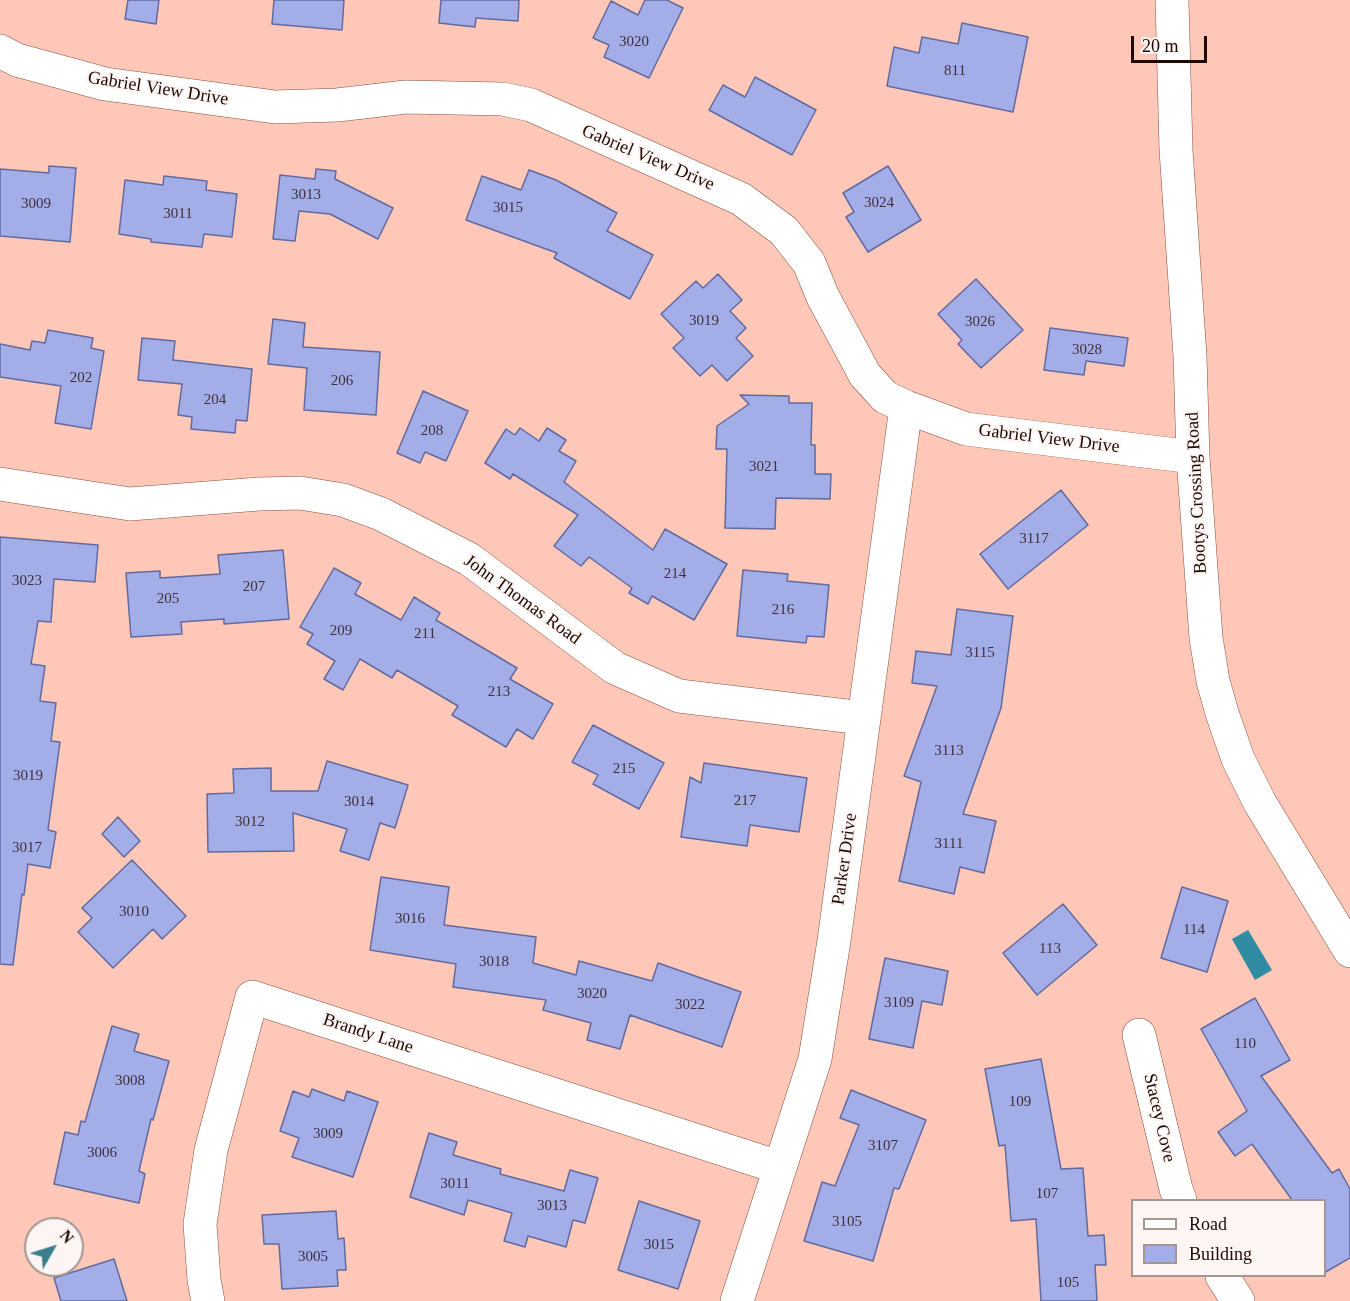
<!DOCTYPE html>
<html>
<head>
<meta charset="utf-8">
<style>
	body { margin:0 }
	#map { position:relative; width:1350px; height:1301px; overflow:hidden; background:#fec7b7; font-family:"Times New Roman",serif }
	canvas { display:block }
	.legend { position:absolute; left:1131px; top:1199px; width:195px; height:78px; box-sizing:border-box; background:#fcf5f3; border:2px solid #a39693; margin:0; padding:8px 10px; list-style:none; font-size:18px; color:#1e0803 }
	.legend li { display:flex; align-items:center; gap:12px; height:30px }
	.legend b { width:30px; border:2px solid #a39693 }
	.north { position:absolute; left:24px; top:1217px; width:60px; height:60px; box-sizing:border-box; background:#fcf5f3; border:2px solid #a39693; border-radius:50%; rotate:51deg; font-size:16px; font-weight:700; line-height:24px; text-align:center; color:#1e0803 }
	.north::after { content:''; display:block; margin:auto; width:21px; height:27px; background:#3b7e8e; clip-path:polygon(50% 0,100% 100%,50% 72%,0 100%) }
	.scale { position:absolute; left:1131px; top:36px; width:76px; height:27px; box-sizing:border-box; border:3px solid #1e0803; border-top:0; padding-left:8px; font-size:18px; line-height:21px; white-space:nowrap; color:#1e0803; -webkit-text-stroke:4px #fcf5f3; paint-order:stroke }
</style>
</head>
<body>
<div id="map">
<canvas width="1350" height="1301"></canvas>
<ul class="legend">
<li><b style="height:8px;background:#fff"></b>Road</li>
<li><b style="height:16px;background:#a3ade7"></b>Building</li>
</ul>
<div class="north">N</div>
<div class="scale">20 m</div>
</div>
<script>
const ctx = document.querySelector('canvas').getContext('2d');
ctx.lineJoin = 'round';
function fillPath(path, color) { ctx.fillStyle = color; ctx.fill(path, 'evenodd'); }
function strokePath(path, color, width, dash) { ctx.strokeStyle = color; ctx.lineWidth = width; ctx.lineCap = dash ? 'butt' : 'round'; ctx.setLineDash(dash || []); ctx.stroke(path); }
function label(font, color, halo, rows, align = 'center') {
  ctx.font = font + ' "Times New Roman",serif'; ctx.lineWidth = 4.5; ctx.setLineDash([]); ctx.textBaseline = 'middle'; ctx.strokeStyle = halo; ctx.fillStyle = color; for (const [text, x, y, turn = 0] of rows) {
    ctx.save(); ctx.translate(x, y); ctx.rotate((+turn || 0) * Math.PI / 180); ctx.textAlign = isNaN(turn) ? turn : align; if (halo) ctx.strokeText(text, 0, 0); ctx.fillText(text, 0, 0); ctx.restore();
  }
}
fillPath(new Path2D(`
	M1248,930L1272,970L1255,980L1232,939Z`), '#2f8ca2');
const building = new Path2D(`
	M128,0H159L156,24L125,19Z
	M274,0H344L342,30L272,24Z
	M441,0H519L518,21L476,18L475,27L439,23Z
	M645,0H667L683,8L649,78L604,57L609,45L593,38L611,1L638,15Z
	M962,23L1028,37L1013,112L887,86L894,47L919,53L922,37L958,44Z
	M755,77L816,110L792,155L709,110L723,85L745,97Z
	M49,166L76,168L70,242L0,236V169L49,173Z
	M888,166L921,220L868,252L846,217L854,212L843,193Z
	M316,169L336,171L335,179L393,208L378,239L330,214L299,211L295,241L273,239L280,175L315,179Z
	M529,170L556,180L617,213L607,231L653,255L630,299L554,258L557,253L466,220L482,176L521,190Z
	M164,176L207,181L206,190L237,194L232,237L204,234L202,247L151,242V239L119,234L125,180L163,185Z
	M718,274L742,300L730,311L746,328L736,338L753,356L727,381L712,365L700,376L673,348L684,338L661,314L696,281L703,288Z
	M976,279L1023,330L981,368L958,344L962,340L938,314Z
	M273,319L305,323L303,347L380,352L376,415L304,410L307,368L268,364Z
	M1050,328L1128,338L1124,366L1086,361L1084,375L1044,370Z
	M48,330L93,338L91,348L104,351L91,429L55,423L61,386L0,377V344L30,350L32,341L45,343Z
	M142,338L175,341L173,360L252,369L247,421L236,420L235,433L191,429L192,417L178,415L182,384L138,380Z
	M423,391L468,411L446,461L425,452L420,463L397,453Z
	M740,395L789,396V403H812L811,445H815V474H831L830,499L776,498L775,529L725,528L727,449H716L717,426L749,404Z
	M520,428L539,441L547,428L566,440L559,451L576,461L564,482L653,550L665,529L727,564L694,620L652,596L648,604L629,593L632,588L589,557L581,566L554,546L578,515L513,474L510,479L485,463L506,429L515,435Z
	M1061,490L1088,525L1008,589L980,554Z
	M0,537L98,545L95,582L54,579L51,622L38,621L31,664L45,666L40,701L56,703L51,741L60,742L48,830L56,832L50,868L28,864L24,895L22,894L13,965L0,964Z
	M283,550L289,619L224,624V619L181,622L182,634L131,637L126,573L160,571V578L220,574L218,555Z
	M334,568L361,583L355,594L401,620L414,597L440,613L436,620L517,668L510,679L553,704L533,739L517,729L506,747L452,715L458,706L397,670L392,678L360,659L343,690L324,679L335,661L307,644L313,634L300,627Z
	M743,570L788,574L787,581L829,585L824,637L807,636L806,643L737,636Z
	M957,609L1013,616L1001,708L963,814L996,821L984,873L960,867L954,894L899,881L921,782L904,776L937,686L912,683L916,651L951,655Z
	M593,725L664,763L639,809L593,784L598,775L572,762Z
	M327,761L408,785L395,828L380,823L369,860L340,851L347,829L293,813L294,851L208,852L207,794L234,793L233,769L271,768V791H318Z
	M704,763L807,778L799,832L750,825L747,846L681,837L690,777L701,783Z
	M118,817L140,841L124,857L102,834Z
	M132,860L186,916L162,939L153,929L113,968L78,932L92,918L82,908Z
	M381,877L449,887L444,925L536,937L533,963L576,975L579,961L652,981L658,963L741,992L722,1047L630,1015L620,1049L587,1040L591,1023L543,1010L546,1000L453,987L456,964L370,950Z
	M1182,887L1228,901L1207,972L1161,958Z
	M1063,904L1097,945L1037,995L1003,953Z
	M885,958L948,971L942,1005L922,1001L913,1048L869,1039Z
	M1255,998L1290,1060L1261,1076L1332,1173L1339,1169L1350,1189V1258L1324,1273V1200H1292L1252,1144L1235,1156L1218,1132L1247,1111L1201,1029Z
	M112,1026L139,1034L134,1051L169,1061L153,1120L151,1119L139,1171L145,1174L139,1203L54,1184L65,1132L78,1135L81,1121L85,1122Z
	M1041,1059L1061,1169L1083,1168L1088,1236L1104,1235L1106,1265H1095L1097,1301H1041L1036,1219L1011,1221L1005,1145L999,1146L985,1069Z
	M312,1089L344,1101L347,1091L378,1102L353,1177L292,1157L299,1138L280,1131L293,1091L309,1097Z
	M851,1090L926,1120L899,1189L894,1188L873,1261L804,1241L822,1182L835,1186L859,1125L840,1118Z
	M429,1133L457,1142L453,1155L501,1169L500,1174L564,1191L570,1170L598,1178L585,1223L573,1220L566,1247L528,1236L525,1247L504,1241L512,1213L468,1200L464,1215L410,1197Z
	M639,1201L700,1221L678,1289L618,1270Z
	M336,1211L338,1239L344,1238L346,1270H337L338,1286L282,1289L279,1244H264L262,1215Z
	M114,1259L127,1301H61L54,1278Z`);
fillPath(building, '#a3ade7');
strokePath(building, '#626a9f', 1.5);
const minor = new Path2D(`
	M1172,0L1176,150L1190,356L1193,457L1206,638L1213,681L1222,713L1238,759L1260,803L1350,951
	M0,51L17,60L105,84L275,107L337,105L406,97L503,99L531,105L741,199L784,231L809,263L823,297L865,375L885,397L906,407L966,429L1193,457
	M0,484L130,504L259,494L300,493L343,500L381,514L469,559L615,668L679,696L863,718
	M1139,1035L1176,1189L1180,1200
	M1222,1276L1238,1301
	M208,1301L204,1280L200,1224L211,1150L252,997L778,1167
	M737,1301L815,1059L834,941L906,407`);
strokePath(minor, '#8a4f3f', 34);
strokePath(minor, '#fff', 33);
label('15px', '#3f313c', null, [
	["3020",634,42],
	["811",955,71],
	["3013",306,195],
	["3024",879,203],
	["3009",36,204],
	["3015",508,208],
	["3011",178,214],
	["3019",704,321],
	["3026",980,322],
	["3028",1087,350],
	["202",81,378],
	["206",342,381],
	["204",215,400],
	["208",432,431],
	["3021",764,467],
	["3117",1034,539],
	["214",675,574],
	["3023",27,581],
	["207",254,587],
	["205",168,599],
	["216",783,610],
	["209",341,631],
	["211",425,634],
	["3115",980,653],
	["213",499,692],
	["3113",949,751],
	["215",624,769],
	["3019",28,776],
	["217",745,801],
	["3014",359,802],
	["3012",250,822],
	["3111",949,844],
	["3017",27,848],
	["3010",134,912],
	["3016",410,919],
	["114",1194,930],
	["113",1050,949],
	["3018",494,962],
	["3020",592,994],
	["3109",899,1003],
	["3022",690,1005],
	["110",1245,1044],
	["3008",130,1081],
	["109",1020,1102],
	["3009",328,1134],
	["3107",883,1146],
	["3006",102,1153],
	["3011",455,1184],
	["107",1047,1194],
	["3013",552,1206],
	["3105",847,1222],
	["3015",659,1245],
	["3005",313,1257],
	["105",1068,1283]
]);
label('18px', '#1e0803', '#fcf5f3', [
	["Gabriel View Drive",158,89,9],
	["Gabriel View Drive",648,158,23],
	["Gabriel View Drive",1049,439,7],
	["Bootys Crossing Road",1197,493,-93],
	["John Thomas Road",522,600,36],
	["Parker Drive",845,859,-82],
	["Brandy Lane",368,1034,18],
	["Stacey Cove",1159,1118,77]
]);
</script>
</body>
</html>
